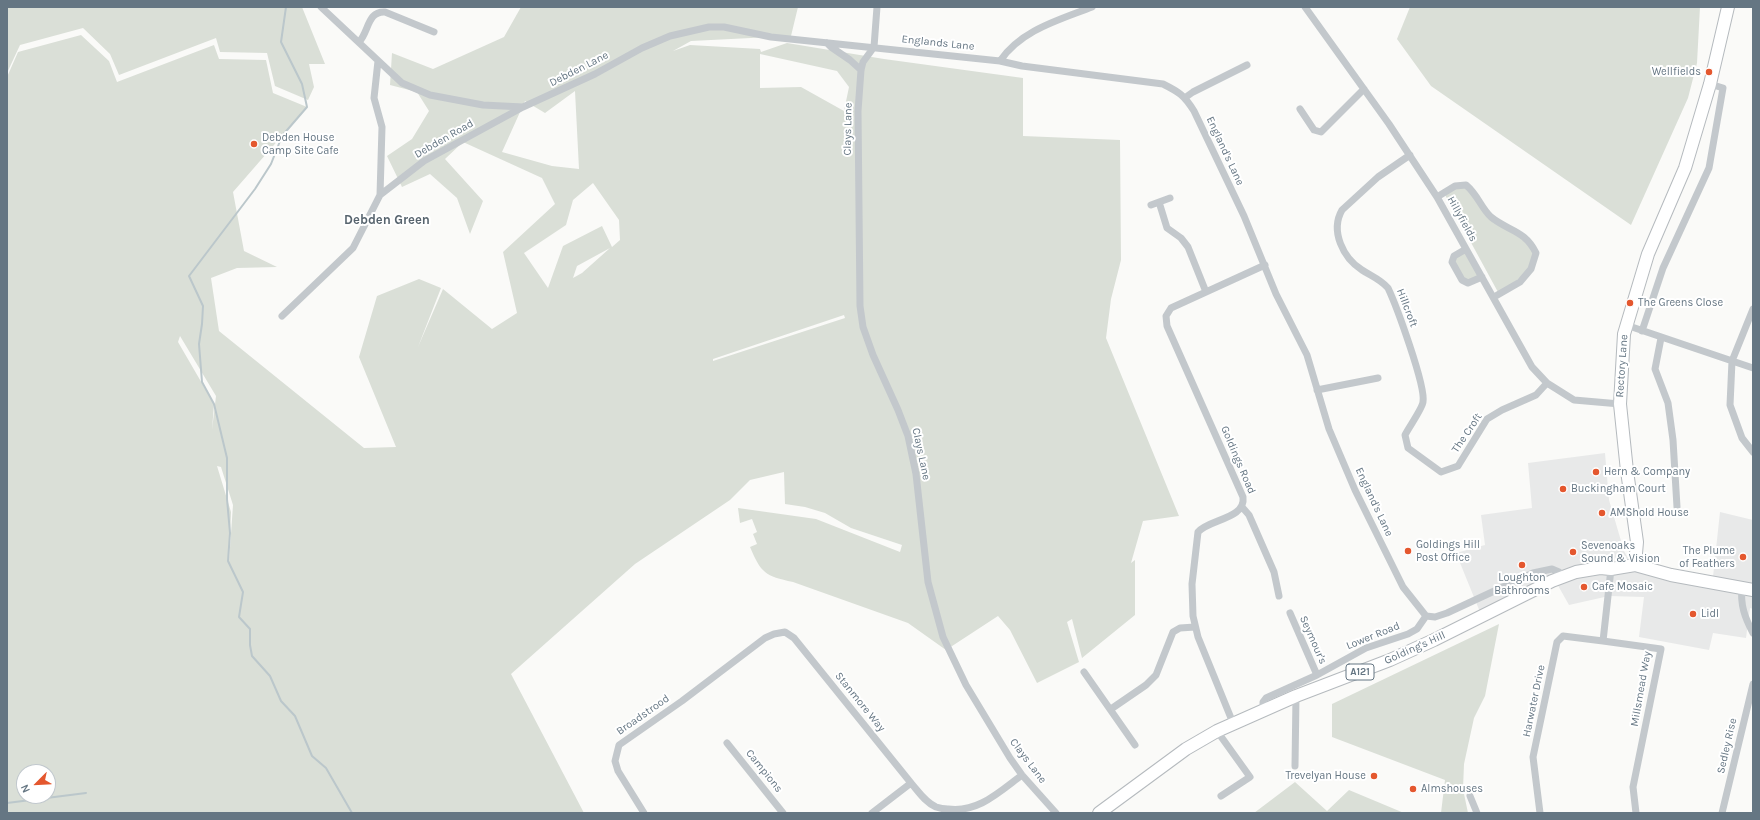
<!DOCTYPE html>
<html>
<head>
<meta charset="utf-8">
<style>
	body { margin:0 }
	#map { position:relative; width:1760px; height:820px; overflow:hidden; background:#fafaf8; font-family:Karla,sans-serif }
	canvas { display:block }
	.frame { position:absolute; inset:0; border:8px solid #657683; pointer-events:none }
	.north { position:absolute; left:16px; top:764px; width:40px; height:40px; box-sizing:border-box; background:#fff; border:1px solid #c1c8cd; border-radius:50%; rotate:246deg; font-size:11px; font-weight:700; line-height:16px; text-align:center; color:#657683 }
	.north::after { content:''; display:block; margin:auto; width:14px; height:18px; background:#e4572e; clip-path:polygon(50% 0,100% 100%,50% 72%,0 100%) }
</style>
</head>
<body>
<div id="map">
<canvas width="1760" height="820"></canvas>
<div class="frame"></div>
<div class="north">N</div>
</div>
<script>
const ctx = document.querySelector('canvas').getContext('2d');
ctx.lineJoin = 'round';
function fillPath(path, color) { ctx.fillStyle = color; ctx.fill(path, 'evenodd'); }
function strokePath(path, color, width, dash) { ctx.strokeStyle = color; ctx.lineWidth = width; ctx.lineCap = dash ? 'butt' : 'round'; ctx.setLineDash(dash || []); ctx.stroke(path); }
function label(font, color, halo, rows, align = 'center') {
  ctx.font = font + ' Karla,sans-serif'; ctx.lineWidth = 4; ctx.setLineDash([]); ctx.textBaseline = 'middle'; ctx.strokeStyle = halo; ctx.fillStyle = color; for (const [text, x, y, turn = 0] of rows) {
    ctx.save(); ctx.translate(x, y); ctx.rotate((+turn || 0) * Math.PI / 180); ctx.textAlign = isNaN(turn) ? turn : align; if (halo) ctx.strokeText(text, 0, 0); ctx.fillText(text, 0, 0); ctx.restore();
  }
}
fillPath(new Path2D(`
	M1605,453L1609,500L1624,551L1636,572L1712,586L1720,512L1753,520V609L1750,608L1746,638L1713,633L1709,650L1639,637L1644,597L1609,596L1569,605L1556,582L1480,612L1456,553L1485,545L1481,515L1532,508L1528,463Z`), '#e8e9e9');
fillPath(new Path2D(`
	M7,7H302L325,64H309L314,87L308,100L275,86L267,53L220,52L216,38L119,75L110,54L83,28L20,45L7,73Z
	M521,7H798L791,36L691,41L673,51L690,45L760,49L761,52L787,43L884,59L1023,78V136L1120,140L1121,260L1111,299L1106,338L1179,516L1143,521L1131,563L1135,560V615L1082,658L1072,619L1067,622L1079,662L1037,683L1010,630L998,616L946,650L908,623L793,582C765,576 761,573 750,547L757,544L753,534L757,532L752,519L740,523L738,508L816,519L900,552L902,545L851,528L825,513L805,507L785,504L784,472L750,480L730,500L635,564L511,674L584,813H7V77L18,52L81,35L109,61L117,82L214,45L219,59L266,60L273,93L307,107L233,192L244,251L277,267L237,268L211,278L219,331L364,448L396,447L359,357L377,296L419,279L441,288L418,347L443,289L492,329L517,313L503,252L555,204L542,178L463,142L445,159L483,201L470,234L457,198L430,174L402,187L387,156L412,139L429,111L417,92L390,85L392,53L433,69L504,37ZM760,54L837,71L849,87L844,111L801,87L760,88ZM575,91L579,169L552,166L502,152L525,101L545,113ZM593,183L619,220L620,240L612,247L602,226L563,246L548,288L524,253L566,225L573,200ZM610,248L582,273L573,278L577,266ZM844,315L845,318L713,361V359ZM180,336L216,396L212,430L214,404L178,342ZM217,466L221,467L233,505L229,562L231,512ZM24,772H48V796H24Z
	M1410,7H1700L1697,63L1688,98L1631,225L1431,86L1397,39Z
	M1466,185L1490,216L1514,230L1536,253L1531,269L1499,294L1444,193Z
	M1466,249L1482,277L1468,283L1452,262Z
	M1499,624L1485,696L1474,718L1464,764L1463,789L1468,813H1441L1445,780L1332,737V704Z
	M1295,782L1327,811L1349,790L1404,813H1254Z`), '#dadfd7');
strokePath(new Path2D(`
	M286,7L281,42L302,84L307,107L282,136L271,164L255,189L189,276L203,306L202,324L199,344L202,382L214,404L227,458V499L230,533L228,561L243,592L239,617L250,629V645L252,656L270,676L281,701L295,716L312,756L326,768L352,813
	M7,803L86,793`), '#bbc7cb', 2);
const primary = new Path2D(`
	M1635,565L1637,542L1627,471L1620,404L1624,334L1648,254L1685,168L1710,84L1728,7
	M1099,813L1186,749L1217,731L1296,696L1390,660L1434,640L1552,581L1576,572L1600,568L1611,569L1635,565L1671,575L1753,590`);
strokePath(primary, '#b5babe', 14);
strokePath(new Path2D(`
	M321,7L402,83L430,95L483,105L523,107L595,74L642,48L670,36L709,27H724L771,37L1000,61L1022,66L1163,84C1179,92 1184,95 1194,111L1244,216L1276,294L1307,355L1329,429L1355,490L1403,587L1426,616
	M877,7L874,47L863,62L861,70L858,111L860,306L863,327L873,355L898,410L908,436L916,474L928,582L943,637L966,685L1010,758L1022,775L1056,813
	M1305,7L1389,124L1437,197L1532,367L1547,383L1574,400L1620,404
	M359,42C369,32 367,11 385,12L434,32
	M827,43L831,47L850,60L861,70
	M1000,61C1021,30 1059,20 1092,7
	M1186,97L1193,92L1247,65
	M1300,109L1314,130L1321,132L1364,89
	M1410,155L1378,177L1342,210C1330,231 1343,258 1362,270C1371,276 1380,279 1388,288C1396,305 1426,386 1423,402C1422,409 1409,427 1405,435L1408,448L1441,472L1458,466L1487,419L1502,410L1536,395L1547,383
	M380,195L424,161L523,107
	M1437,197L1455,186L1466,185C1478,195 1481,208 1491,217C1508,231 1525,230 1536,253L1531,269L1520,282L1494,297
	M1159,202L1167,228L1181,238L1188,247L1206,292
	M1151,205L1170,198
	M1466,249L1454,256L1452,262L1462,280L1468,283L1482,277
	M1753,309L1732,361L1730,405L1742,438L1753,452
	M282,316L353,248L380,195L382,127L374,98L378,61
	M1626,325L1753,368
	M1642,331L1663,268L1709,168L1723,88L1710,84
	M1661,338L1655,369L1668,403L1673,440L1677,507
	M1317,390L1378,378
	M1242,507L1249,515L1274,572L1279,596
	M1611,569L1603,641L1661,649L1633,787L1636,813
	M1742,587C1740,605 1745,618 1753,633
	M1290,613L1317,675
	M1084,672L1135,745
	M1111,709L1146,685L1156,675L1173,632L1180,628L1195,627
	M1263,710V702L1266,698L1317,675L1366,648L1408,634L1417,629L1426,616L1435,617L1447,613L1533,573L1552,569L1559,572L1561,577
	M1233,723L1198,637L1193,616L1192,584L1198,532C1209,519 1246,519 1243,497L1167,326L1166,316L1171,308L1265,265
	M1217,731L1250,777L1221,796
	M727,743L783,813
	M1295,766L1296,696
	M1470,796L1477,813
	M644,813L618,771L615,761L619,745L682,701L765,638L774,634L785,632L794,638L911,783C918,791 925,802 936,807C939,808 944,809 948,809C978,813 999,792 1022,775
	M872,813L911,783
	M1540,813L1533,757L1557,642L1563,636L1603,641
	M1722,813L1753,684`), '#c3c8cc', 7);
strokePath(primary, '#fff', 12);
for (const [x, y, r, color] of [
	[1709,72,4,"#e4572e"],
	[254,144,4,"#e4572e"],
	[1630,303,4,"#e4572e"],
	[1596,472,4,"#e4572e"],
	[1563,489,4,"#e4572e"],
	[1602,513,4,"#e4572e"],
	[1408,551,4,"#e4572e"],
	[1573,552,4,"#e4572e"],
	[1743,557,4,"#e4572e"],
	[1522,565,4,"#e4572e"],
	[1584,587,4,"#e4572e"],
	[1693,614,4,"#e4572e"],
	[1374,776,4,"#e4572e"],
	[1413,789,4,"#e4572e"]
]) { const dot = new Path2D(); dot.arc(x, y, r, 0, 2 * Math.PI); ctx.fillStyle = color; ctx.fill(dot); strokePath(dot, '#fff', 1.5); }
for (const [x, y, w] of [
	[1360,672,28]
]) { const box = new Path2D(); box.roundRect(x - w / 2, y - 8, w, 16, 3); ctx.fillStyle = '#fff'; ctx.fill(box); strokePath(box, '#657683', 1); }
label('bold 10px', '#657683', null, [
	["A121",1360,672]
]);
label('11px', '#657683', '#fff', [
	["Englands Lane",938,43,6],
	["Debden Lane",579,69,-27],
	["Clays Lane",848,129,-89],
	["Debden Road",444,139,-30],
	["England's Lane",1225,151,65],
	["Hillyfields",1462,219,61],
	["Hillcroft",1407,308,69],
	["Rectory Lane",1622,366,-86],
	["The Croft",1467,433,-56],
	["Clays Lane",921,454,78],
	["Goldings Road",1238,460,67],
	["England's Lane",1374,502,65],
	["Lower Road",1373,636,-22],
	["Seymour's",1313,640,66],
	["Golding's Hill",1415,648,-24],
	["Millsmead Way",1641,689,-80],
	["Harwater Drive",1534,701,-78],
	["Stanmore Way",860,702,51],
	["Broadstrood",643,715,-35],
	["Sedley Rise",1727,746,-77],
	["Clays Lane",1028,761,53],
	["Campions",764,771,51]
]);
label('11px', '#657683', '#fff', [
	["Wellfields",1701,72,"right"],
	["Debden House",262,138],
	["Camp Site Cafe",262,151],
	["The Greens Close",1638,303],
	["Hern & Company",1604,472],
	["Buckingham Court",1571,489],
	["AMShold House",1610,513],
	["Goldings Hill",1416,545],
	["Post Office",1416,558],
	["Sevenoaks",1581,546],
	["Sound & Vision",1581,559],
	["The Plume",1735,551,"right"],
	["of Feathers",1735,564,"right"],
	["Loughton",1522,578,"center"],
	["Bathrooms",1522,591,"center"],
	["Cafe Mosaic",1592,587],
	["Lidl",1701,614],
	["Trevelyan House",1366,776,"right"],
	["Almshouses",1421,789]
], 'left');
label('bold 13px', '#57646e', '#fff', [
	["Debden Green",387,220]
]);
</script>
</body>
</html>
